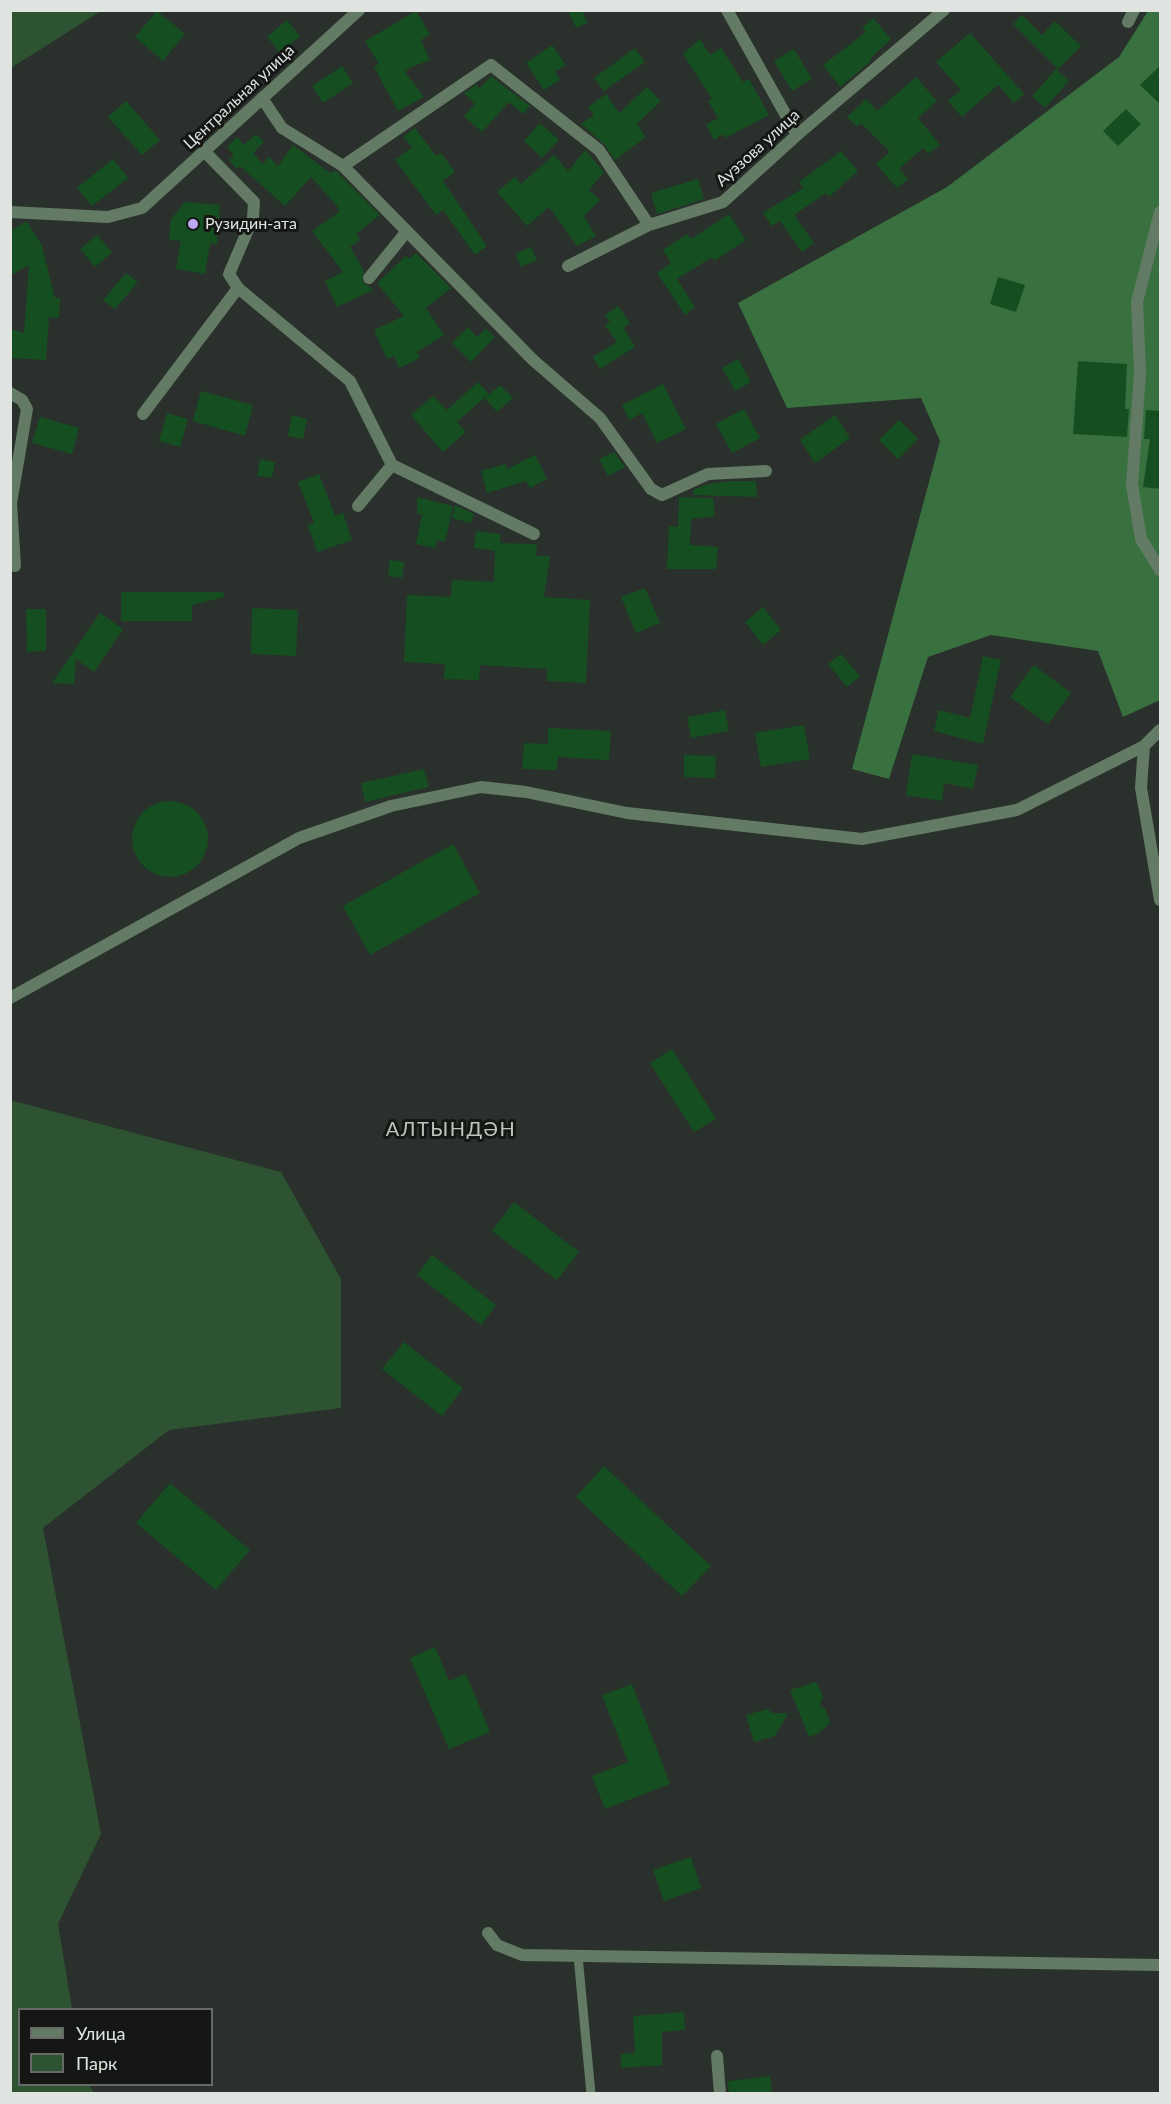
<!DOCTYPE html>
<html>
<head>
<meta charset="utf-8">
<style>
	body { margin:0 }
	#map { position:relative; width:1171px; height:2104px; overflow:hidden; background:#2a302b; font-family:Lato,sans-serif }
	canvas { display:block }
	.frame { position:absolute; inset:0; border:12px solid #e0e4e0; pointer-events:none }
	.legend { position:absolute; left:18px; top:2008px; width:195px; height:78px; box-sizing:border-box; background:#151715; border:2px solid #666966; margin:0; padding:8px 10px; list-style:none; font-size:18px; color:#e0e4e0 }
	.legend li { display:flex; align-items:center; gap:12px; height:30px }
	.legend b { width:30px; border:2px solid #666966 }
</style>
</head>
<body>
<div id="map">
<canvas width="1171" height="2104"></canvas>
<div class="frame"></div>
<ul class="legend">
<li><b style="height:8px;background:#637a65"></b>Улица</li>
<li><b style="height:16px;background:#2d5332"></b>Парк</li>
</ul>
</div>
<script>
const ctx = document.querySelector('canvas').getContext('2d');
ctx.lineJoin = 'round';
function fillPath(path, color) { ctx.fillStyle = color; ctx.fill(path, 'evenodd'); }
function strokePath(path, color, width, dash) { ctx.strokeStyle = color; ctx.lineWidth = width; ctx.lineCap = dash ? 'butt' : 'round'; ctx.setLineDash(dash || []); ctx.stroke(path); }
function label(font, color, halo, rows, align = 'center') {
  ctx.font = font + ' Lato,sans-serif'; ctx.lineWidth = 6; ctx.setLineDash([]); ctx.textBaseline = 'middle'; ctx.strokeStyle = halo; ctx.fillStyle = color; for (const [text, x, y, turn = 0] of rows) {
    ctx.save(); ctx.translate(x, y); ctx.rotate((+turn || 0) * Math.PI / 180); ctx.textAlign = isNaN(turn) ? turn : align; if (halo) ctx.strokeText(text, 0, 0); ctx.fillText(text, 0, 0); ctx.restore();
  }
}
fillPath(new Path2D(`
	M11,10H101V11L11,68Z
	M10,1100L281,1172L341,1279V1408L169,1430L43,1528L101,1834L58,1924L72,2009L20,2010V2084L89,2085L94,2093H11Z`), '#2d5332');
fillPath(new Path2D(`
	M1148,11H1160V700L1123,717L1098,651L991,635L928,657L889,779L852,769L940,441L921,398L787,408L738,303L947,187L1119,57Z`), '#387040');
fillPath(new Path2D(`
	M568,10H582L587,23L576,28Z
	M157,11L185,34L163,61L135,37Z
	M416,11L430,34L421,40L430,60L411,67L405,72L424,97L398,111L374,67L379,64L365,41Z
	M1022,15L1042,35L1055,21L1081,46L1058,69L1013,24Z
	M873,18L891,39L870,59L871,61L840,87L823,65L866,32L862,28Z
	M287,20L300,36L280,53L267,37Z
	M970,33L1024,94L1014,103L998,85L962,117L948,101L961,90L936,62Z
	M700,39L710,55L721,48L743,82L749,79L769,115L725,138L723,134L714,140L706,125L718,118L708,101L712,99L683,54Z
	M552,45L566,65L555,72L560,80L544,90L526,63Z
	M635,48L645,62L604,91L594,78Z
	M794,49L812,79L792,91L774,61Z
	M1161,65V105L1140,85Z
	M342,66L353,83L323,103L312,86Z
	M1056,69L1069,81L1045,108L1032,96Z
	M491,76L530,106L523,114L509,102L482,132L464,116L475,104L464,93L476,85L480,88Z
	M916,77L937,101L918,118L940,145L928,154L923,148L899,169L908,179L897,188L876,164L890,152L861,123L857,127L847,117L866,99L877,111Z
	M647,87L661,101L637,124L646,137L615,160L604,144L581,124L594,115L588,107L606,94L619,113Z
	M126,101L160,140L142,155L108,117Z
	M1126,109L1141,124L1118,146L1103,131Z
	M540,123L559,140L542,158L524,141Z
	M415,128L436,156L441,153L455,172L443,181L487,246L475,255L443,210L436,215L395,160L412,147L403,137Z
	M256,134L264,142L253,153L263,164L269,157L278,166L293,145L330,173L336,171L380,215L356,234L360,240L350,247L364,271L362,281L373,290L337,307L325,281L343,272L312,231L339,212L338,207L311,177L285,206L240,166L237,169L229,160L234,155L227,147L237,137L244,145Z
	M585,150L604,172L589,190L600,200L584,216L596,236L577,246L549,207L527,226L497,192L515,177L521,184L554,155L568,171Z
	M841,151L858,171L829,197L826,193L794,215L814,243L802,252L780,221L772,226L763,213L803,188L799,182Z
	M113,159L128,178L92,206L77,188Z
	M698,179L704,199L657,214L651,193Z
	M185,202L220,205L217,244L210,243L205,274L176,269L181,241L169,240L171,219Z
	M729,214L746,240L714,261L712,257L677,279L695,307L685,315L657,273L671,263L663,250L687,234L691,239Z
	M27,221L42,246L55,298H60L59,318L49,317L46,360L10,358V329L24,333L29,265L10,276V231Z
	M97,235L112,252L95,267L80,249Z
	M531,247L537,260L521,267L516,254Z
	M416,253L451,288L426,308L444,335L417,352L420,358L399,368L394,356L387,359L374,330L404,316L377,283L406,256L409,259Z
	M126,273L138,282L115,309L103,300Z
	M998,277L1025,285L1016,312L990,304Z
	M618,306L630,323L624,328L635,347L600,369L593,357L617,342L605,325L610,321L605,315Z
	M468,327L477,337L486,328L495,337L471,362L452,343Z
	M738,359L751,382L735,391L722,368Z
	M1078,361L1127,364L1125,409H1129L1127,437L1073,434Z
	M478,382L489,394L457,422L466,432L443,452L411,415L433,396L447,410Z
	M663,384L686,429L657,443L642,413L629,420L622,405Z
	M500,385L513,398L497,412L485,398Z
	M201,391L253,405L245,436L193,421Z
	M744,409L760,438L732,453L716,424Z
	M1146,410L1161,411V489L1143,487L1150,439H1144Z
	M167,413L188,419L180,447L159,441Z
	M292,415L307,419L303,439L288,436Z
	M835,415L850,438L815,463L800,440Z
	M40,417L79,428L72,454L32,443Z
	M899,420L918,439L898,459L879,440Z
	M614,452L625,467L608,476L599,459Z
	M535,455L547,479L530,488L526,481L487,493L481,471L506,464L507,469Z
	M260,459L275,462L272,478L257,476Z
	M319,474L335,516L343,513L352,540L317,552L308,525L314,523L298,482Z
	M729,481H756L757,497L693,495V490L705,485Z
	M417,497L453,506L445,542L437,540L435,548L416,544L422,514H417Z
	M679,497L713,498L715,516L691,519L690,545L718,547L716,569H667L669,526L678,527Z
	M455,505L474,514L471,523L452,518Z
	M476,531L501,534L500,543L537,544L536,556H550L544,597L590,600L586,683L547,681V669L480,665L479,680L444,679L445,664L404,662L407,595L451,597L452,580L494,582L495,551L474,548Z
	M390,560L404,562L402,578L388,576Z
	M645,588L660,623L636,633L621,597Z
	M121,592H223L224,597L192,605V621H121Z
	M763,607L781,630L763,645L745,622Z
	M252,608L298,610L296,656L251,654Z
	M26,609H46V651L27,652Z
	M100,613L123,629L94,672L76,659L74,684L52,683Z
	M841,654L860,676L847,687L828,664Z
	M983,656L1001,660L983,744L934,731L939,710L970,718Z
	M1034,665L1071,693L1048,724L1010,697Z
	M725,710L729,731L691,738L687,717Z
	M804,725L810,759L761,767L755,733Z
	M548,728L611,731L609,760L558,757L557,770L522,769L524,743L548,744Z
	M912,754L978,765L973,789L944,783L942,801L906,795Z
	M684,755L716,756L715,778L684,777Z
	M424,769L429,787L365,802L361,783Z
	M132 839a38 38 0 1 1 76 0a38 38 0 1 1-76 0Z
	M453,844L480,893L370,955L343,906Z
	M672,1049L716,1119L694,1132L650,1063Z
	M514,1202L579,1252L557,1280L492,1231Z
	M432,1255L496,1305L481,1325L417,1275Z
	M404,1342L463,1388L442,1416L382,1369Z
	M604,1466L711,1566L682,1596L576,1497Z
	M170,1483L250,1550L216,1590L136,1523Z
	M435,1647L449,1681L466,1674L490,1732L449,1749L410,1658Z
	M816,1682L823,1696L820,1705L826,1710L830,1723L819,1733L809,1737L790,1690Z
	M632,1684L670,1784L605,1809L592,1776L628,1762L602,1695Z
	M768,1709L772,1713H788L775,1736L754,1742L746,1715Z
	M691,1857L701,1888L664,1901L653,1870Z
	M684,2012L685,2030L662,2032V2065L621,2068V2054L635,2053L633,2016Z
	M770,2076L772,2094H729L728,2081Z`), '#154f21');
strokePath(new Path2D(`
	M578,1956L591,2094`), '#637a65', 9);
strokePath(new Path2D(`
	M727,10L797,135
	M1128,22L1134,10
	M262,98L282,128L343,166L533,360L600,418L651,489L662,495L708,474L766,471
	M204,151L254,202L253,218L229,274L238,288L350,381L392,465L358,506
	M343,166L491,65L599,150L649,225
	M10,212L108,217L142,208L359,10
	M1160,212L1137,302L1140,373L1132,485L1141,539L1160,570
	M568,266L649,225L723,202L797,135L944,10
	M369,278L407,231
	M10,393L22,400L27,409L11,503L15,566
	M143,414L238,288
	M392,465L534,534
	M1160,730L1144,746L1141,788L1160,900
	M10,998L299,838L391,806L481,787L526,792L627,813L862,839L1017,810L1144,746
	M488,1933L497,1945L522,1955L1160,1965
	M717,2056L720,2094`), '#637a65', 12);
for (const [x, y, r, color] of [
	[193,224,6,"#bea9f4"]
]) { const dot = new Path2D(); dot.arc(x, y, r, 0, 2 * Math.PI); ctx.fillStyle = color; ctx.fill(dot); strokePath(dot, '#151715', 2); }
label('16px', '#e0e4e0', '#151715', [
	["Центральная улица",239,97,-43],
	["Ауэзова улица",758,148,-42]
]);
label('16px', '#e0e4e0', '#151715', [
	["Рузидин-ата",205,224]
], 'left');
ctx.letterSpacing = '1.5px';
label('20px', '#bdc4bd', '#151715', [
	["АЛТЫНДӘН",451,1130]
]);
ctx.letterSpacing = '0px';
</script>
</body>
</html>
